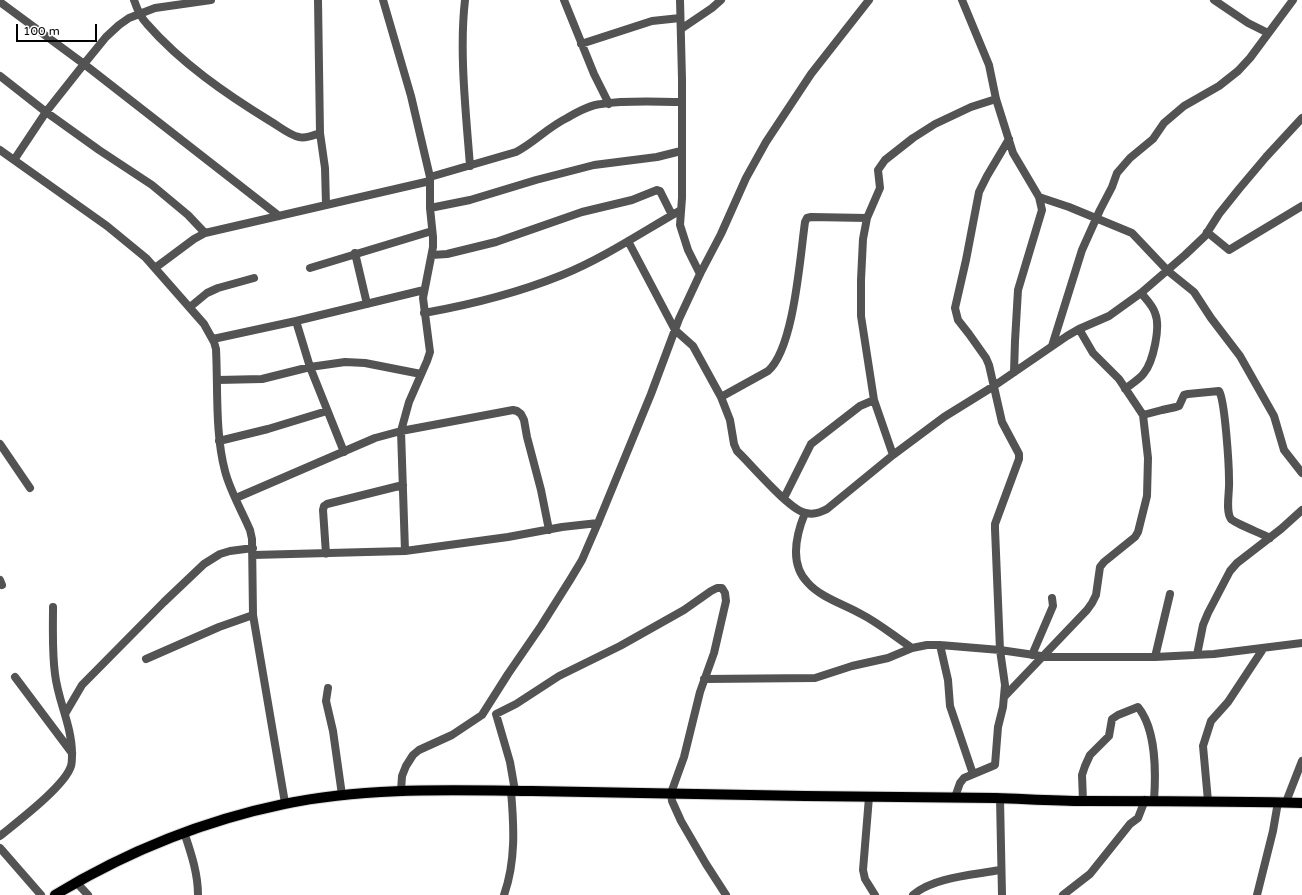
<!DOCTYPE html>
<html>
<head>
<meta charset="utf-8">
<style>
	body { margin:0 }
	#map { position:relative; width:1302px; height:895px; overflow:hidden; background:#fff; font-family:"Varela Round",sans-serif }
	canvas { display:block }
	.scale { position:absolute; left:16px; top:24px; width:81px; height:18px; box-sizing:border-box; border:2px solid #000; border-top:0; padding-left:5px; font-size:12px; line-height:14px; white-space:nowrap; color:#000; -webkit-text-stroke:3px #fff; paint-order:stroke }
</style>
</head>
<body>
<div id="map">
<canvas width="1302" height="895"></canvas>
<div class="scale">100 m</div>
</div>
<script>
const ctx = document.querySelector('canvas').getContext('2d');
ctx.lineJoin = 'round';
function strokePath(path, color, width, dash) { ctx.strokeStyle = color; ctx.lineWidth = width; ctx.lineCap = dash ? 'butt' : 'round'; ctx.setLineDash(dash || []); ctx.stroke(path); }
const major = new Path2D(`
	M55,895C126,852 202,821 284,804C365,787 449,790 532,791C623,793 714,794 805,796C869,797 933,797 996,798C1026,799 1056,801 1085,801C1158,801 1230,801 1302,803`);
strokePath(major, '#dbdbdb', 12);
strokePath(new Path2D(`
	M134,0C137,9 140,17 147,24C181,63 226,94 270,121C279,126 289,135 299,137C306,139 314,135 320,133
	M318,0L320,133L325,168L326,205
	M383,0L411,96L430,177V208L433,237V247L423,298L430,352L427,361L409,402L401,431L405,551
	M465,0C459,52 466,113 470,166
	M564,0L594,74L609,104
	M680,0L682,79V198L680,225L688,250L700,274
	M962,0L989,65L996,99L1013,153L1039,197L1042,210L1018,290L1015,341L1014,372
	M1214,0L1248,23L1268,33
	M0,2L84,64L279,216
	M681,29L712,8L721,0
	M581,44L652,21L680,18
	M0,76L46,112L99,150L152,185L188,215L205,233
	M0,150L107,226L146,258L204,324L214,342L216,349C218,388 215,434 225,471C230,491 242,511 250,530L252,539L253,615L285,803
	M14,160L46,112L84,64L106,37L119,25L129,18L155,8L211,0
	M430,177L516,152C534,143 548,127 567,118C577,112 590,105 601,104C628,100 655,102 682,102
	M1039,197L1069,207L1132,233L1168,271L1194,292L1211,318L1240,356L1274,416L1284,450L1302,473
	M430,208L470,200L536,180L594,165L657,157L681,151
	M1207,232L1229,250L1302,206
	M628,241L675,330L693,346L721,397L730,420L734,444L737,451C751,464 790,511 806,513C815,515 820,512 827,509L893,455L944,417L994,386L1067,336L1079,329L1109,316L1141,293L1185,255L1205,236L1219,214L1239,189L1266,157L1302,118
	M355,253L367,304
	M432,255L447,254L496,242L582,212L632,200L657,190L660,191L672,215
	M155,268L194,239L205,233L430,181
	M310,268L432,231
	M190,307L207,293L218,288L254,278
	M424,313C469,305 520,292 562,275C604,258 642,232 681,210
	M296,321L310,367L344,452
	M213,339L296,321L424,290
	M1052,346L1082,250L1100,210L1112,187L1117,173L1130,158L1153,139L1164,123L1184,106L1219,86L1238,71L1250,58L1293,0
	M218,380L262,379L310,367L345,362L365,363L421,374
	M1125,389C1131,384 1140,379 1144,373C1153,362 1161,327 1155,313C1153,306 1146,299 1141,293
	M721,397L768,371C794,349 800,257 805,222L807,218L811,217L867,218
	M1143,415L1162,410L1176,407L1179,406L1184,395L1188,394L1219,391C1225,400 1229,465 1229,480C1230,490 1225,511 1231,519C1234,523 1263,534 1270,538
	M219,441L268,429L327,411
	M0,444L30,488
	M893,455L874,400L861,316V280L863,239L867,218L880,188L878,170L885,160L913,138L935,124L971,107L996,99
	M236,498L375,438L401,431L513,410L517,411L521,414L524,420L527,437L541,490L549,530
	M784,498L811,444L860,406L874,400
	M805,513C796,535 789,564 808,583C820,597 845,605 861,614C879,623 895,637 912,648L927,645H940L1000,650L1048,657H1155L1214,654L1302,643
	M326,554L323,510L324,506L327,504L403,485
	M253,555L405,551L508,537L562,527L598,523
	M0,580L2,585
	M940,645L948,680L950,706L973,774
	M1032,655L1053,606L1052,598
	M1197,655L1203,625L1208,613L1230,571L1237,563L1281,529L1302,510
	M1155,657L1170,594
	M146,659L219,627L253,615
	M15,677L72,753
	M704,679L815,678L852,666L888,658L912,648
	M328,688L326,701L333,731L342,795
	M1004,697L1087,610L1092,603L1096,595L1100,567L1104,562L1135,537L1138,532L1147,496L1148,458L1143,415L1119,379L1093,353L1079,329
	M65,714L82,685L164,602L204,564L220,554L230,551L253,548
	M401,791L402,776L406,766L413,755L419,750L452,735L482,715L508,674L541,626L570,580L582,560L598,523L651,394L679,319L700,274L721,234L746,178L766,142L811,74L869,0
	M515,791L510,762L496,714L516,704L559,676L620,646L684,610L711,591L717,588H722L725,593L726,601L714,653L700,692L684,757L671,793L672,801L681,821L706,864L726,895
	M869,797L863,870L865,879L875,895
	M955,797L960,783L964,778L995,765L998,727L1003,707L1005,685L1000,650L995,529V524L1019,459V454L1002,422L989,365L986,358L969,334L958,320L955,308L966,260L979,192L987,176L1009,139
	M1000,798L1002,895
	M1083,801L1082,775L1085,766L1090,755L1109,736L1112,719L1118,715L1138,707C1156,729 1156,773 1154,800
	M1208,801L1203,746L1211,721L1228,702L1263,649
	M1286,802L1302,761
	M184,832C191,853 198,873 198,895
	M0,836C17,822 65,786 71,766C72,763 72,758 72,754C72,726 58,701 55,674C52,652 53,629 53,607
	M0,848L41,895
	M76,882L88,895
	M504,895C516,861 514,826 511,791
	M913,895C933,877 974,875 1000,870
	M1063,895L1090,874L1130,824L1138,818L1145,800
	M1257,895L1273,831L1278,802`), '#535353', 8);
strokePath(major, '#000', 10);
</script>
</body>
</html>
